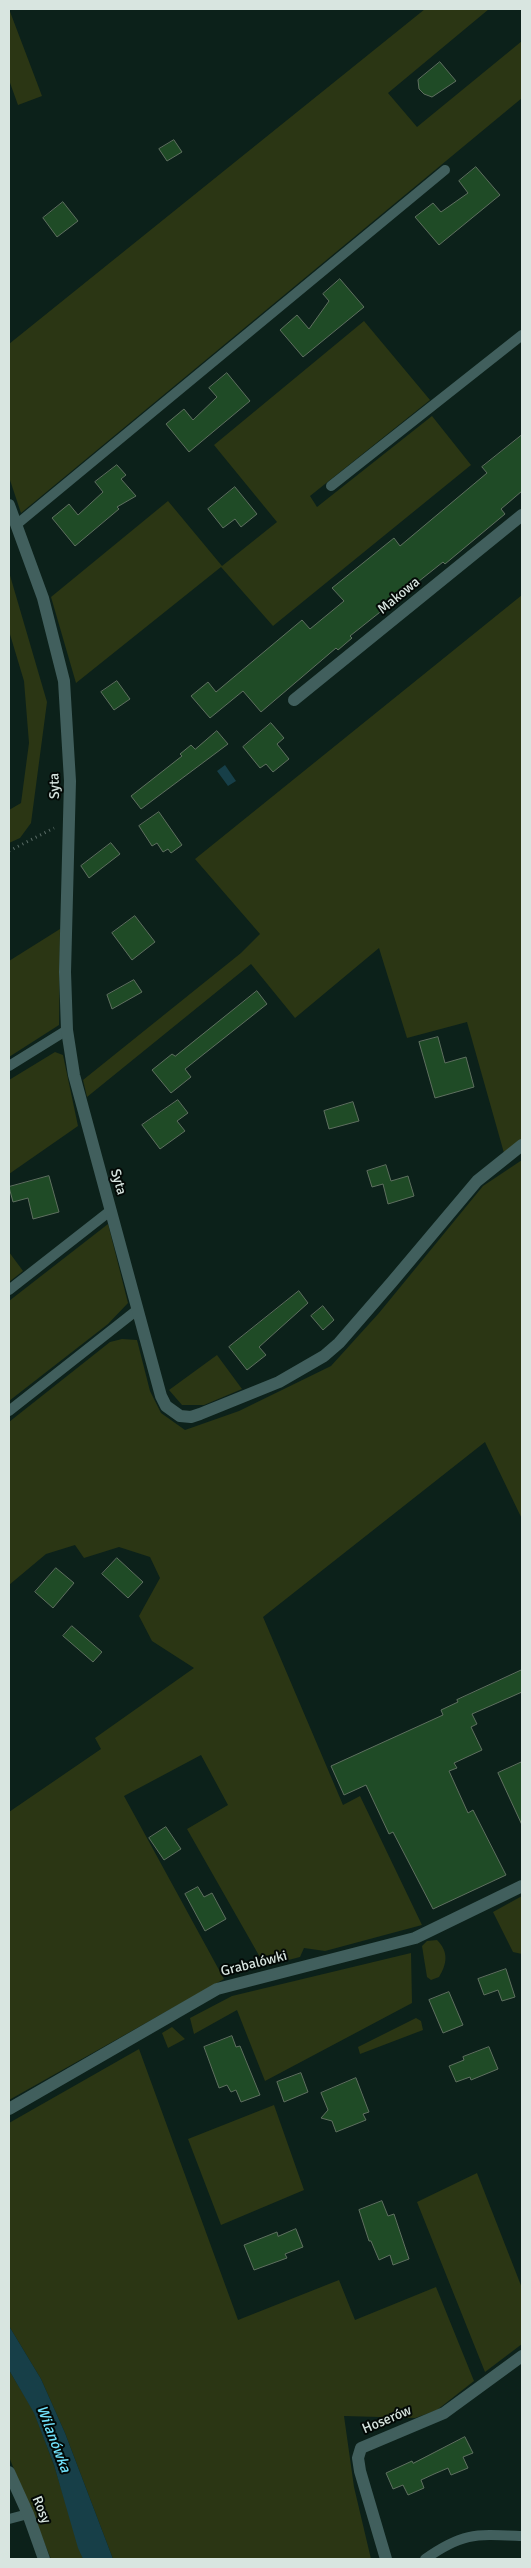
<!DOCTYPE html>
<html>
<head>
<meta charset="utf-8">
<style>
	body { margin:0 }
	#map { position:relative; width:531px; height:2568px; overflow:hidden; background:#0c211a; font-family:Signika,sans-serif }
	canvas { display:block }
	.frame { position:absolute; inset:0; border:10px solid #d8e5e0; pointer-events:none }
</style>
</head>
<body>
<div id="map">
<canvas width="531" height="2568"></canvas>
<div class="frame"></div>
</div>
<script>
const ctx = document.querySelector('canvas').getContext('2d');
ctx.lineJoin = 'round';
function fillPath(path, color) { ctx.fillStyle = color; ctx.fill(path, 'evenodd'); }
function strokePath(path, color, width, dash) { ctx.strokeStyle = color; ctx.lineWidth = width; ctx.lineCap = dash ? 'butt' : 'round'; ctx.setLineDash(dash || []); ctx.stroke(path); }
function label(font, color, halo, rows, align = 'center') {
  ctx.font = font + ' Signika,sans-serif'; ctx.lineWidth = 4; ctx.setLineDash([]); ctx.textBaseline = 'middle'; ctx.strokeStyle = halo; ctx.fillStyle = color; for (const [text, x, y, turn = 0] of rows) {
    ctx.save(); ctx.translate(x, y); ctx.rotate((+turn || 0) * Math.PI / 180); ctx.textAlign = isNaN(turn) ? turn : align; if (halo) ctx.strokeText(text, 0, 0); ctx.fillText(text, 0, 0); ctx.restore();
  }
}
fillPath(new Path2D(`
	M9,9L42,96L18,105L9,80Z
	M425,9H489L388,93L417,127L522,41V98L21,513L9,477V344Z
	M364,321L430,400L310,496L317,507L432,416L471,465L273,626L221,567L76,683L51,597L168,501L222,566L277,522L214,445Z
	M9,572L47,702L31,823L20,838L9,843V810L21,803L29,743L24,681L9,631Z
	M522,595V1140L504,1153L467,1022L407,1038L379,948L295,1018L251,964L87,1097L83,1080L241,953L260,934L195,859Z
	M60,929L59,1025L9,1057V961Z
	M55,1052L63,1055L78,1126L9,1174V1080Z
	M522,1160V1519L485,1442L263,1617L343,1805L360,1796L422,1925L325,1951L304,1948L300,1957L265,1966L187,1829L228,1805L201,1755L124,1796L224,1979L9,2100V1812L101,1749L95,1738L194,1668L152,1641L139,1616L160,1578L150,1557L119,1547L84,1558L75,1545L46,1554L9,1585V1422L110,1342L122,1339L137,1340L150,1391L161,1413L185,1430L239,1411L331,1366L379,1313L483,1186Z
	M108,1224L128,1303L108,1324L9,1401V1301Z
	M9,1252L23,1271L9,1282Z
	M217,1355L242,1389L204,1405H182L169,1390Z
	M522,1896V1954L513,1952L493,1912Z
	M437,1940C449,1952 447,1964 439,1977L431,1980L427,1977L422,1946L427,1941Z
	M411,1953L412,2003L265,2081L237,2010L194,2034L190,2018L232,1996Z
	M416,2018L421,2021L423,2030L360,2054L358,2047Z
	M172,2027L185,2039L168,2048L162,2033Z
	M139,2049L238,2320L339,2280L355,2320L436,2287L474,2381L437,2410L415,2418L344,2416L354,2487L371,2559H113L65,2433L41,2379L9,2326V2123Z
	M274,2105L304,2190L221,2225L188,2139Z
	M477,2173L522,2288V2344L485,2372L417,2202Z
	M9,2370L34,2412L54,2465L83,2559H51L9,2457Z`), '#2b3614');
fillPath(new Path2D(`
	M225,765L236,781L228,786L217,771Z
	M9,2326L41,2379L65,2433L113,2559H83L78,2548L54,2465L34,2413L9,2370Z`), '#173f48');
const building = new Path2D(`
	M440,62L456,81L432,97L424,94L419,89L418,80Z
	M174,140L182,152L167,161L159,149Z
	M476,167L500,195L439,245L415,217L433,203L441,212L468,193L459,181Z
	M63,202L78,221L57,237L43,218Z
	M340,279L364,307L303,357L280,330L297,315L309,329L329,301L323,294Z
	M227,373L250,401L189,452L166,424L184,409L193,420L217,397L209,388Z
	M522,435V491L501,509L505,514L445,564L443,562L350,636L352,638L338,650L336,648L261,712L243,691L210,718L191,696L208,682L216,692L302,620L310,629L344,601L332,588L394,538L400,546L487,473L482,467Z
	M117,465L126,475L121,479L136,496L117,507L119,509L75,546L52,518L69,504L78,515L103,492L95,482Z
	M235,487L257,514L241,527L235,519L223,528L208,509Z
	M117,681L130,699L114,710L101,692Z
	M271,723L284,738L277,744L289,759L273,772L266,764L260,768L243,747Z
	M217,731L228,744L141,809L131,796L182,756L180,754L191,745L195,749Z
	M159,812L182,845L171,853L168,849L163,852L157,843L152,846L139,826Z
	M111,843L120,854L89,878L81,866Z
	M135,916L155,942L132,960L112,933Z
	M134,980L142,992L112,1009L107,995Z
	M257,991L267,1004L185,1069L191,1077L171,1093L152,1070L172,1054L175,1056Z
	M438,1037L445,1063L466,1057L474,1087L435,1098L419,1042Z
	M178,1100L188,1113L177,1121L185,1131L160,1149L142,1125Z
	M353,1102L359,1121L329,1129L324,1111Z
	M386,1165L391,1181L408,1176L414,1196L388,1204L383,1184L372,1187L367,1171Z
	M49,1176L59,1212L33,1219L28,1198L13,1202L9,1187Z
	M299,1291L308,1303L259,1347L266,1355L247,1370L229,1347Z
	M323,1306L334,1320L323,1330L311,1316Z
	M117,1558L143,1582L128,1598L102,1574Z
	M56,1568L74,1583L53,1608L35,1592Z
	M72,1626L102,1652L93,1662L63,1636Z
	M522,1670V1692L472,1714L477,1724L471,1727L482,1750L454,1763L457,1768L449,1771L468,1813L473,1810L506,1875L433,1909L393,1832L389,1834L366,1785L344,1795L331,1766L443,1715L441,1710L458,1702L457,1700Z
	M522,1762V1825L498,1773Z
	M166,1827L181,1849L164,1860L149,1838Z
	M198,1887L204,1897L212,1893L226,1919L205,1931L185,1894Z
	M506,1969L515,1997L502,2001L498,1990L484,1995L478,1979Z
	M449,1992L463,2025L443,2033L429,2000Z
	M232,2036L236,2047L240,2046L260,2095L241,2102L236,2090L231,2092L227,2085L219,2088L204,2047Z
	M489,2047L498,2069L471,2080L470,2077L456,2082L449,2066L464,2060L463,2057Z
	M301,2073L308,2092L284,2102L277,2082Z
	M356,2078L369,2112L363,2114L366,2120L336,2132L332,2121L321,2118L328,2110L321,2093Z
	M382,2201L388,2216L394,2214L409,2259L393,2265L390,2255L379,2260L371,2241H369L359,2210Z
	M296,2229L303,2247L285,2254L287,2258L254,2270L244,2245L277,2232L278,2236Z
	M465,2437L473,2453L463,2457L468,2468L451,2475L448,2468L434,2474L421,2480L424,2488L408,2495L403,2485L393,2489L386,2473L412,2461L413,2463Z`);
fillPath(building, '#1f4b26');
strokePath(building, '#5f7060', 1);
strokePath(new Path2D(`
	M9,851L54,828`), '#5b6d67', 3, [1, 4]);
strokePath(new Path2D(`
	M331,486L522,335
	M16,525L445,170
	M9,1066L67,1030
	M9,1290L110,1211
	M9,1411L137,1310
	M9,2519L28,2514
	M425,2559C463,2532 476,2534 522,2536`), '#415f5d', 10);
strokePath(new Path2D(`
	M9,505L43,598L64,681L70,781L65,972L67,1030L74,1075L161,1396L166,1406L180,1416L191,1417L200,1414L279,1382L324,1356L339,1343L392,1282L477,1181L522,1145
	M294,700L522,515
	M9,2109L217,1989L415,1938L522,1886
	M9,2472L28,2514L44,2559
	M386,2559L360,2471L358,2458L361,2448L444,2413L522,2356`), '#415f5d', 12);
label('14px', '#d8e5e0', '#030906', [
	["Makowa",399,596,-39],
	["Syta",55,786,-91],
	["Syta",118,1182,74],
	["Grabalówki",254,1964,-14],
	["Hoserów",387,2420,-23],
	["Rosy",41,2510,68]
]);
label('italic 15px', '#71e1fb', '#030906', [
	["Wilanówka",53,2439,69]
]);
</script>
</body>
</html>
